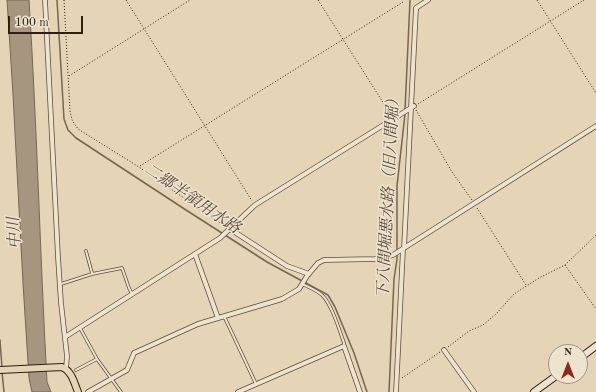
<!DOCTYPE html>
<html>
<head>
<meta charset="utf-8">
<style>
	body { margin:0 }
	#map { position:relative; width:596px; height:392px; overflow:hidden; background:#e5d4b5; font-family:"Old Standard TT",serif }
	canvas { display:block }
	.north { position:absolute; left:548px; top:344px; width:40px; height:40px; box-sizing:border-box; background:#eee3cf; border:1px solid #a09585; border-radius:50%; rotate:0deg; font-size:11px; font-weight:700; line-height:16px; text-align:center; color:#2c1f16 }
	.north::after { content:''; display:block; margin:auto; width:14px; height:18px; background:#8f2418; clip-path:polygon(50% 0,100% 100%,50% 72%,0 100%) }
	.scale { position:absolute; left:8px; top:16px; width:75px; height:18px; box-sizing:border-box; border:2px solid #2c1f16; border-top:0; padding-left:5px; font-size:12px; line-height:14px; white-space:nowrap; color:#2c1f16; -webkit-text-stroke:3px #eee3cf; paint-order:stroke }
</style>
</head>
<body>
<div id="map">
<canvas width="596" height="392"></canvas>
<div class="north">N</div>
<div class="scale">100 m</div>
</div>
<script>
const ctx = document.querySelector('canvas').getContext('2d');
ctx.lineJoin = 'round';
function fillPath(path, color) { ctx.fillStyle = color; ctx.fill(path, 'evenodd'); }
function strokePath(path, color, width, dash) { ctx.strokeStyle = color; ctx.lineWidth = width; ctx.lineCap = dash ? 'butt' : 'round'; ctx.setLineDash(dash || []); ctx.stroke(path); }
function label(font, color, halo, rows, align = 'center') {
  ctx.font = font + ' "Old Standard TT","Noto Serif JP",serif'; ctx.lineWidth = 3; ctx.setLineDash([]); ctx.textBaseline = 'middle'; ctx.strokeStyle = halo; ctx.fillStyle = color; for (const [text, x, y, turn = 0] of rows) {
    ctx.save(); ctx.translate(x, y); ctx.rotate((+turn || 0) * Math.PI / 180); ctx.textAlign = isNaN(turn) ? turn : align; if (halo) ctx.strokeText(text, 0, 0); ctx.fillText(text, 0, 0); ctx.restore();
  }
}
const water = new Path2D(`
	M7,0H29C37,127 40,254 47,382L51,392H32L29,378C20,252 16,126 7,0Z`);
fillPath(water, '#a6967f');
strokePath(water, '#756655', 1);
strokePath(new Path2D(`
	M57,0L64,119L68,130L76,138L186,210L267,262L328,295L335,307L354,353L367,392
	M405,110L410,0
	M0,340L2,368
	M2,372L4,392
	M389,392L394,279L397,259V186L405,114`), '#756655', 1.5);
const lane = new Path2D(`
	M86,251L92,273
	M61,284L92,274L122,268L129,288L132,294
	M302,284C309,287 316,290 322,295C332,305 339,329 344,343V346
	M224,316L256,384
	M80,328L97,359L121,392
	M76,370L97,359`);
const street = new Path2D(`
	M45,0L58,257L61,303L67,356L66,369
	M230,229L287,266L309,274
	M404,248L416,8L428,0
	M195,254L218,318
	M65,337L220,238L255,205L414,106
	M444,350L474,392
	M88,392L127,370L134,353L198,324L282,299L299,289L307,276L318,263L324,260L375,259L393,255L596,126
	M238,392L344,346L360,392
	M396,392L403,249`);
const secondary = new Path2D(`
	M580,358L596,346
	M534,392L556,376`);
const primary = new Path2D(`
	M0,370L62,367C72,371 74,383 78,392`);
strokePath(lane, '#5a4c3e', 3.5);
strokePath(street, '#5a4c3e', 5.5);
strokePath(secondary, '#2c1f16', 8);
strokePath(primary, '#2c1f16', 8);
strokePath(new Path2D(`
	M64,0L70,111L72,120L78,129L139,167L226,227
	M126,0L252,201
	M318,0L391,115
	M537,0L596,93
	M69,76L190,0
	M418,104L584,0
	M416,110L452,172L472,200
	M140,166L403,2
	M477,208L526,285
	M565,265L596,309
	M448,347L469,331L483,325L496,314L514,294L539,278L565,265L596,235
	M402,378L440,352`), '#2c1f16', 1, [1, 2]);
strokePath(lane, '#eee3cf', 2);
strokePath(street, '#eee3cf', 4);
strokePath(secondary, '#eee3cf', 6);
strokePath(primary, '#e5d4b5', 6);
label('italic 16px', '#57493b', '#eee3cf', [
	["下八間堀悪水路（旧八間堀）",389,195,-87],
	["二郷半領用水路",192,199,34],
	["中川",15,233,-94]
]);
</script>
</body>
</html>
